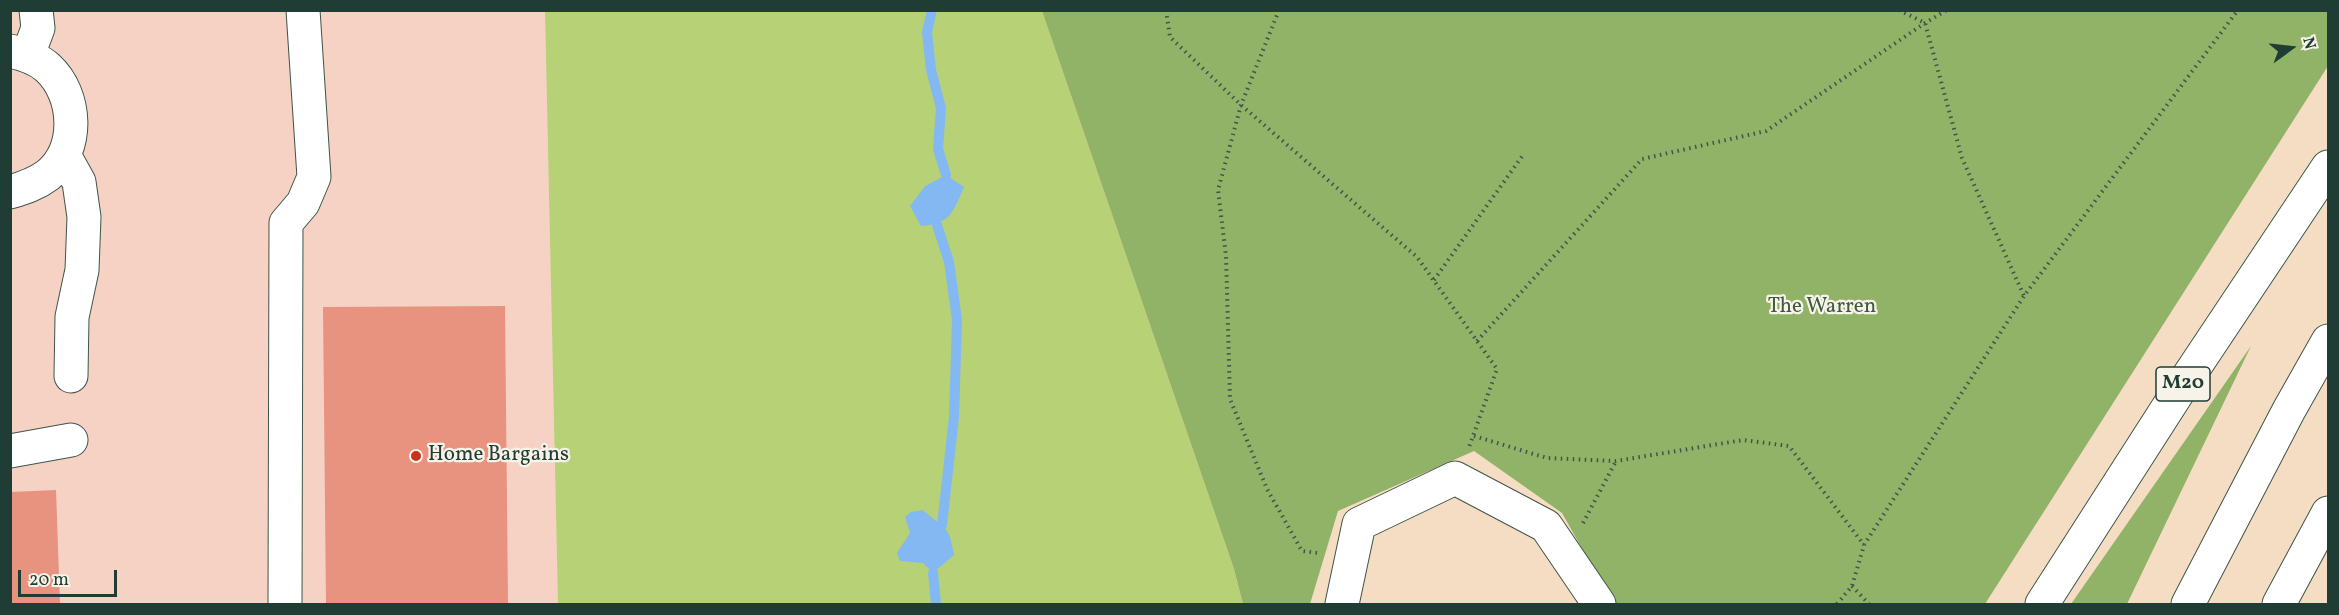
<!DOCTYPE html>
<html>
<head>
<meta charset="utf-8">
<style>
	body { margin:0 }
	#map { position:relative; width:2339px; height:615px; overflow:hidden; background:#f5ddc3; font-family:Vollkorn,serif }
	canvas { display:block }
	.frame { position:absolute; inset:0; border:12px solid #1f3d34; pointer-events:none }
	.north { position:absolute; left:2261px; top:18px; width:60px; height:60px; -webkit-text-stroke:4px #f7f3e8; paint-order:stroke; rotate:75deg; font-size:16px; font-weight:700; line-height:24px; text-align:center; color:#1f3d34 }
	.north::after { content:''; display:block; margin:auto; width:21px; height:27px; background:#1f3d34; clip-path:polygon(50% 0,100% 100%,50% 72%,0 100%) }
	.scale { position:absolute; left:18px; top:570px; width:99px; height:27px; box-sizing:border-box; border:3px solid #1f3d34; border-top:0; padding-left:8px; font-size:18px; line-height:21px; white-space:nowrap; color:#1f3d34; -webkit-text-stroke:4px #f7f3e8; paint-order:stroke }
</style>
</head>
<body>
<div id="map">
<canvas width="2339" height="615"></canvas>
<div class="frame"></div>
<div class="north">N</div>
<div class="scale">20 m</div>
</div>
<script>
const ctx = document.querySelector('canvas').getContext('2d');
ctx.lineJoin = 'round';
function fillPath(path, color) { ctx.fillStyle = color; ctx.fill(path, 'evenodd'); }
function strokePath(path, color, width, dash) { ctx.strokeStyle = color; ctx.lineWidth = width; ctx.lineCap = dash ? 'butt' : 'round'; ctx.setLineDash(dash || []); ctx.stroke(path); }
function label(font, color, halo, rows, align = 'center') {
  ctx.font = font + ' Vollkorn,serif'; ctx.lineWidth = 4.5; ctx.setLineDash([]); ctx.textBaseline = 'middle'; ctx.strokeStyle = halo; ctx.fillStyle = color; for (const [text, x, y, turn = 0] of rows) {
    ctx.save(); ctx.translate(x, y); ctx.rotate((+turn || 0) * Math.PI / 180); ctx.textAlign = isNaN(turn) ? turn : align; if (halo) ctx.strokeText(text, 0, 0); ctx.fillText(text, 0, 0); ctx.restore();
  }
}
fillPath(new Path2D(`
	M10,11H545L558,604H11Z`), '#f6d2c4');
fillPath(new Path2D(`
	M545,11H1042L1234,569L1243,604H558Z`), '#b7d177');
fillPath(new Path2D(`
	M2328,10V66L1985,604H1613L1562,513L1474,451L1338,511L1310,604H1243L1234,569L1042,11Z
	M2251,346L2127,604H2071Z`), '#91b368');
fillPath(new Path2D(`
	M946,175L964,187C953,212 951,224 921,226L910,206L925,186Z
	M923,510C945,530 949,524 954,555L933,573L923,563L900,561L897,553L910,533L905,517L911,512Z`), '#84b8f2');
strokePath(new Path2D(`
	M932,10L927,32L931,70L941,108L938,149L946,175
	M937,225L949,262L957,320L954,417L942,525
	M933,573L936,604`), '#84b8f2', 10);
fillPath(new Path2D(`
	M505,306L508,604H326L323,307Z
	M56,490L60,604H10V492Z`), '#e79380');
const minor = new Path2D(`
	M10,51C24,54 37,58 48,68C77,95 80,149 48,175C36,184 24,188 10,192
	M28,55L38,28L36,10
	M64,155L79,182L84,217L82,270L72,317L71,376
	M10,451L71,440
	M285,604L286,223L303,203L314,177L303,10
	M1342,604L1359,524L1455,478L1546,526L1599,604`);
const highway = new Path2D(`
	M2042,604L2178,392L2328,167
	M2188,604L2289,410L2328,341
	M2279,604L2328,513`);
strokePath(minor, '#3f5549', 35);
strokePath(highway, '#3f5549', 35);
strokePath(new Path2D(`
	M1166,10L1170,37L1241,105L1417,257L1497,369L1468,450
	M1279,10L1241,105L1218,190L1226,256L1230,399L1267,489L1302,551L1318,553
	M1899,10L1925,23L1962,158L2024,296
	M1434,280L1523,155
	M1477,341L1642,159L1766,131L1925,23L1947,10
	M1474,436L1547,458L1616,461L1743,440L1789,446L1864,545
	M1583,523L1616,461
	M1852,586L1869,604
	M1837,604L1852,586L1864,545L2024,296L2238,10`), '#3f5549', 4, [1.5, 4.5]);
strokePath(minor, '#fff', 33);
strokePath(highway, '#fff', 33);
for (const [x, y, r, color] of [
	[416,456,6,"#c8321e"]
]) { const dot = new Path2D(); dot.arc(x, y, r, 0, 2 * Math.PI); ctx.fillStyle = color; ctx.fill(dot); strokePath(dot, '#f7f3e8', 2); }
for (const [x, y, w] of [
	[2183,384,54]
]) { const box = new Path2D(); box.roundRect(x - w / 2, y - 17, w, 34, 4.5); ctx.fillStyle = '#f7f3e8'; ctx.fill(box); strokePath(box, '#1f3d34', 1.5); }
label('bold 20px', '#1f3d34', null, [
	["M20",2183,384]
]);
label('21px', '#3d5b41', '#f7f3e8', [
	["The Warren",1822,308]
]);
label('21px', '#1f3d34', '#f7f3e8', [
	["Home Bargains",428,456]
], 'left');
</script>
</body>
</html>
